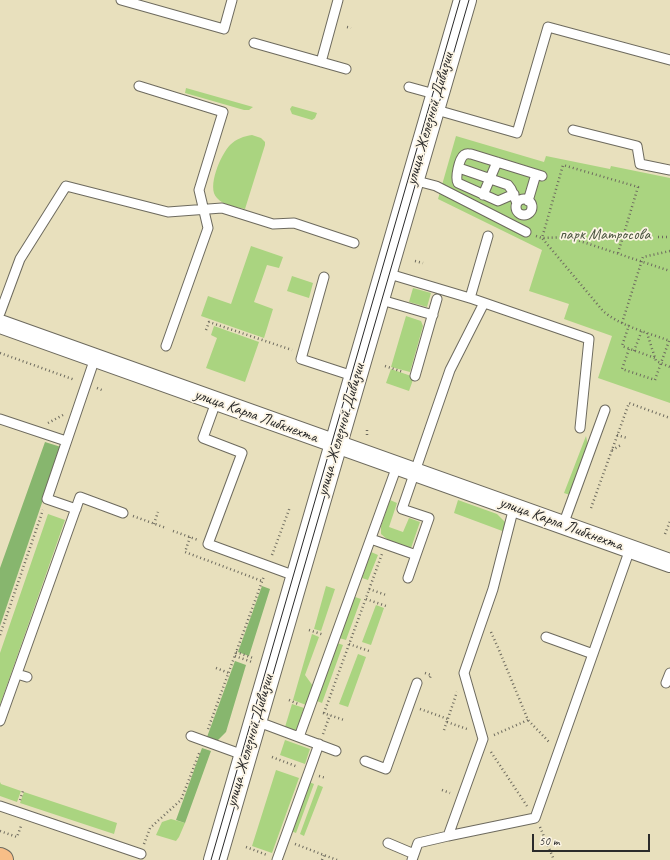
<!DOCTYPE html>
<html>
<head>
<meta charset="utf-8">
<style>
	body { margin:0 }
	#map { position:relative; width:670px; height:860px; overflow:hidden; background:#e8e0bd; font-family:Caveat,sans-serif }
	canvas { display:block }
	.scale { position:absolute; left:532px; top:834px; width:118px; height:18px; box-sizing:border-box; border:2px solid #2b2b2b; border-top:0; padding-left:5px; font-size:12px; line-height:14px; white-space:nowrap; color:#2b2b2b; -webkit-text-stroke:3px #fcf5e5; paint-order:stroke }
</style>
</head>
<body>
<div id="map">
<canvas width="670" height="860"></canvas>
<div class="scale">50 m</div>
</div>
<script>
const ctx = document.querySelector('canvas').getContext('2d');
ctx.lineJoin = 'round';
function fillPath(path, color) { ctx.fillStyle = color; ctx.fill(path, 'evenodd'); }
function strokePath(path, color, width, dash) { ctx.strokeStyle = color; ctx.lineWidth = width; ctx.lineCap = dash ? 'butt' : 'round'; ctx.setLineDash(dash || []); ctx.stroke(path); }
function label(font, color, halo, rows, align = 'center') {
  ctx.font = font + ' Caveat,sans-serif'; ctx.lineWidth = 3.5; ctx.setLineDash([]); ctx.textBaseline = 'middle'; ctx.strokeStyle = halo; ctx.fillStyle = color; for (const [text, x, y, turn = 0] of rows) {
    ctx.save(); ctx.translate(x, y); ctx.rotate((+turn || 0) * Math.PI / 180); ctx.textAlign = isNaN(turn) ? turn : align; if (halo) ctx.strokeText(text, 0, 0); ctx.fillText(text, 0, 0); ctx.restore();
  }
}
fillPath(new Path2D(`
	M186,88L253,107L249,110H244L185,93Z
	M292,106L317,113L315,118L312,120L292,114L290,109Z
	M252,135L261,138L265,142V145L245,209C236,207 223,205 217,198C206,188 221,154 230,145C236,139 244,136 252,135Z
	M456,136L544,162L546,156L610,169L611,166L670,178V403L598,378L612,336L564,319L569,304L529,291L542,250L438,199Z
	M251,246L283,257L279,268L267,265L254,302L273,309L264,338L201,316L208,296L231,304Z
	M292,276L313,283L309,298L287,291Z
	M413,288L431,293L427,307L409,302Z
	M406,316L421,321L423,326L410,372L391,367Z
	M214,326L259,342L245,382L206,368L217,338L211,335Z
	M391,369L414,377L409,391L386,383Z
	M586,436L588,445L570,495L564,493Z
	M390,500L397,503L389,527L403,532L409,518L420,522L411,548L388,540L381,534V526Z
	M458,500L497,514L505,522V532L454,513Z
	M48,514L65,520L0,705V653Z
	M371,552L378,555L368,580L362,578Z
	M326,586L335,589L321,631L314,629Z
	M355,597L361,599L346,640L339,638Z
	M376,605L384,608L371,645L362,642Z
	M312,634L319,637L305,675L313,686L306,705L293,700Z
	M337,643L343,645L322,703L317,701Z
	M358,654L366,657L348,707L339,704Z
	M292,704L304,708L296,731L285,727Z
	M285,740L310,749L305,764L280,755Z
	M276,770L299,778L272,853L252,846Z
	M0,782L1,784L21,791L17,802L0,796Z
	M309,782L314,784L296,833L291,831Z
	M318,785L323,787L304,836L300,834Z
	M24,792L117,823L114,834L20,803Z
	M171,819L185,823L179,837L176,841L156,835L162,822Z`), '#aad480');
fillPath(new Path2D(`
	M45,442L61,447L0,626V568Z
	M262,586L270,589L249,656L238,652Z
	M235,661L246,665L226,732L217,741L207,737Z
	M202,748L211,751L185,823L176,820Z`), '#87b66e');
const service = new Path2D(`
	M121,0L224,29L232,0
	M254,43L346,69
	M321,62L338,0
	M139,86L223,112L199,190L208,228L166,346
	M409,87L438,95
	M433,109L517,133L548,27L670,60
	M573,130L637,146L640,164L670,170
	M459,168L508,185L511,189L517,203
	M413,180L436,186L526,232
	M514,194L498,201L458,183C455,178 459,159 464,155C467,153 468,154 471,154L542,176
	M483,195L497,162
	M516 207a8 8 0 1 1 16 0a8 8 0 1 1-16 0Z
	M528,201L536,174
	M386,273L473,299L589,339L580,428
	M324,277L301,359L356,377
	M470,298L488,236
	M378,299L433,315
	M0,313L20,259L66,186L168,212L222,208L273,224L294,223L354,243
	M415,376L437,299
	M216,402L203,438L242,453L208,544L298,577
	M0,419L66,441
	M76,509L47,499L95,358
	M563,525L605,410
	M371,539L416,555L429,518L402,509L450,370L484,303
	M408,578L416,555
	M546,637L593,654
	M17,674L27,677
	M666,683L670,673
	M0,721L80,497L123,513
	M256,721L336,751
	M191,736L246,756
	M299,737L397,466
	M365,761L386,769L417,683
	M0,806L141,854
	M448,836L535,818L630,549
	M388,843L414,854
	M277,860L319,744
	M412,860L418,843L448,836L483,739L464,673L493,589L514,507`);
const minor = new Path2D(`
	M0,324L670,563`);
const tertiary = new Path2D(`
	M215,860L465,0`);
const primary = new Path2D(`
	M0,859L2,860`);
strokePath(service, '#6d6a5e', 11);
strokePath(minor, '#6d6a5e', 20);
strokePath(tertiary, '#6d6a5e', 24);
strokePath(primary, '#6d6a5e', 24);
strokePath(new Path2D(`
	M347,27L351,28
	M536,236L542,238L568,237L670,271
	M658,237H670
	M618,253L638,187L563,165L542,238L603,311C620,326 649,333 670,341
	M415,261L423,263
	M622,323L643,257L670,251
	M629,325L622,346L655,358
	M206,330L209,322L292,350
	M669,341L661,363L670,367
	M629,349L622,369L655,380L661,363L656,361L647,333
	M634,351L642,330
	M0,353L75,380
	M385,366L403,372
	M97,388L104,391
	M48,423L63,415
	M367,430V437
	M617,435L627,438
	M612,450L621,445
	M591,508L629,403L670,418
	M133,516L166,528
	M154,524L158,512
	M173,531L198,540
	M665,534L670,521
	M190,537L185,552L262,581
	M272,555L290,507
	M369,589L386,595
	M366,599L386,606
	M309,630L324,635
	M491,632L499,650L528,720L550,743
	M0,635L43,510
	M349,644L369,651
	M236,652L253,658
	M235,656L252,662
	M216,668L229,673
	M425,673L431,675L429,680
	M289,700L298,704
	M420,709L448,719
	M323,713L344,720
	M324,713L382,554
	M447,722L467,729
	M208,729L264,576
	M444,730L457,692
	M323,734L330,715
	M494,735L528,720
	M491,752L527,806
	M272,757L298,767
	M319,776L326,778
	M442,790L450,793
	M20,800L23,791
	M540,827L554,860
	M0,831L17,837L21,826
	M144,844L150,828L181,800L200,751
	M295,844L337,860
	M246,847L267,855
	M322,860L324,855`), '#6d6a5e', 2.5, [1, 3]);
strokePath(service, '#fff', 9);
strokePath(minor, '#fff', 18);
strokePath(tertiary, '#fff', 22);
strokePath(primary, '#f7be87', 22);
strokePath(new Path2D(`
	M211,860L460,0
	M219,860L469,0`), '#2b2b2b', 1);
label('16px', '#2b2b2b', '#fcf5e5', [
	["улица Железной Дивизии",430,119,-74],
	["улица Карла Либкнехта",256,416,20],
	["улица Железной Дивизии",341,430,-74],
	["улица Карла Либкнехта",561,524,20],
	["улица Железной Дивизии",250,741,-74]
]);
label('16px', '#4b5540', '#fcf5e5', [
	["парк Матросова",605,235]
]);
</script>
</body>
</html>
